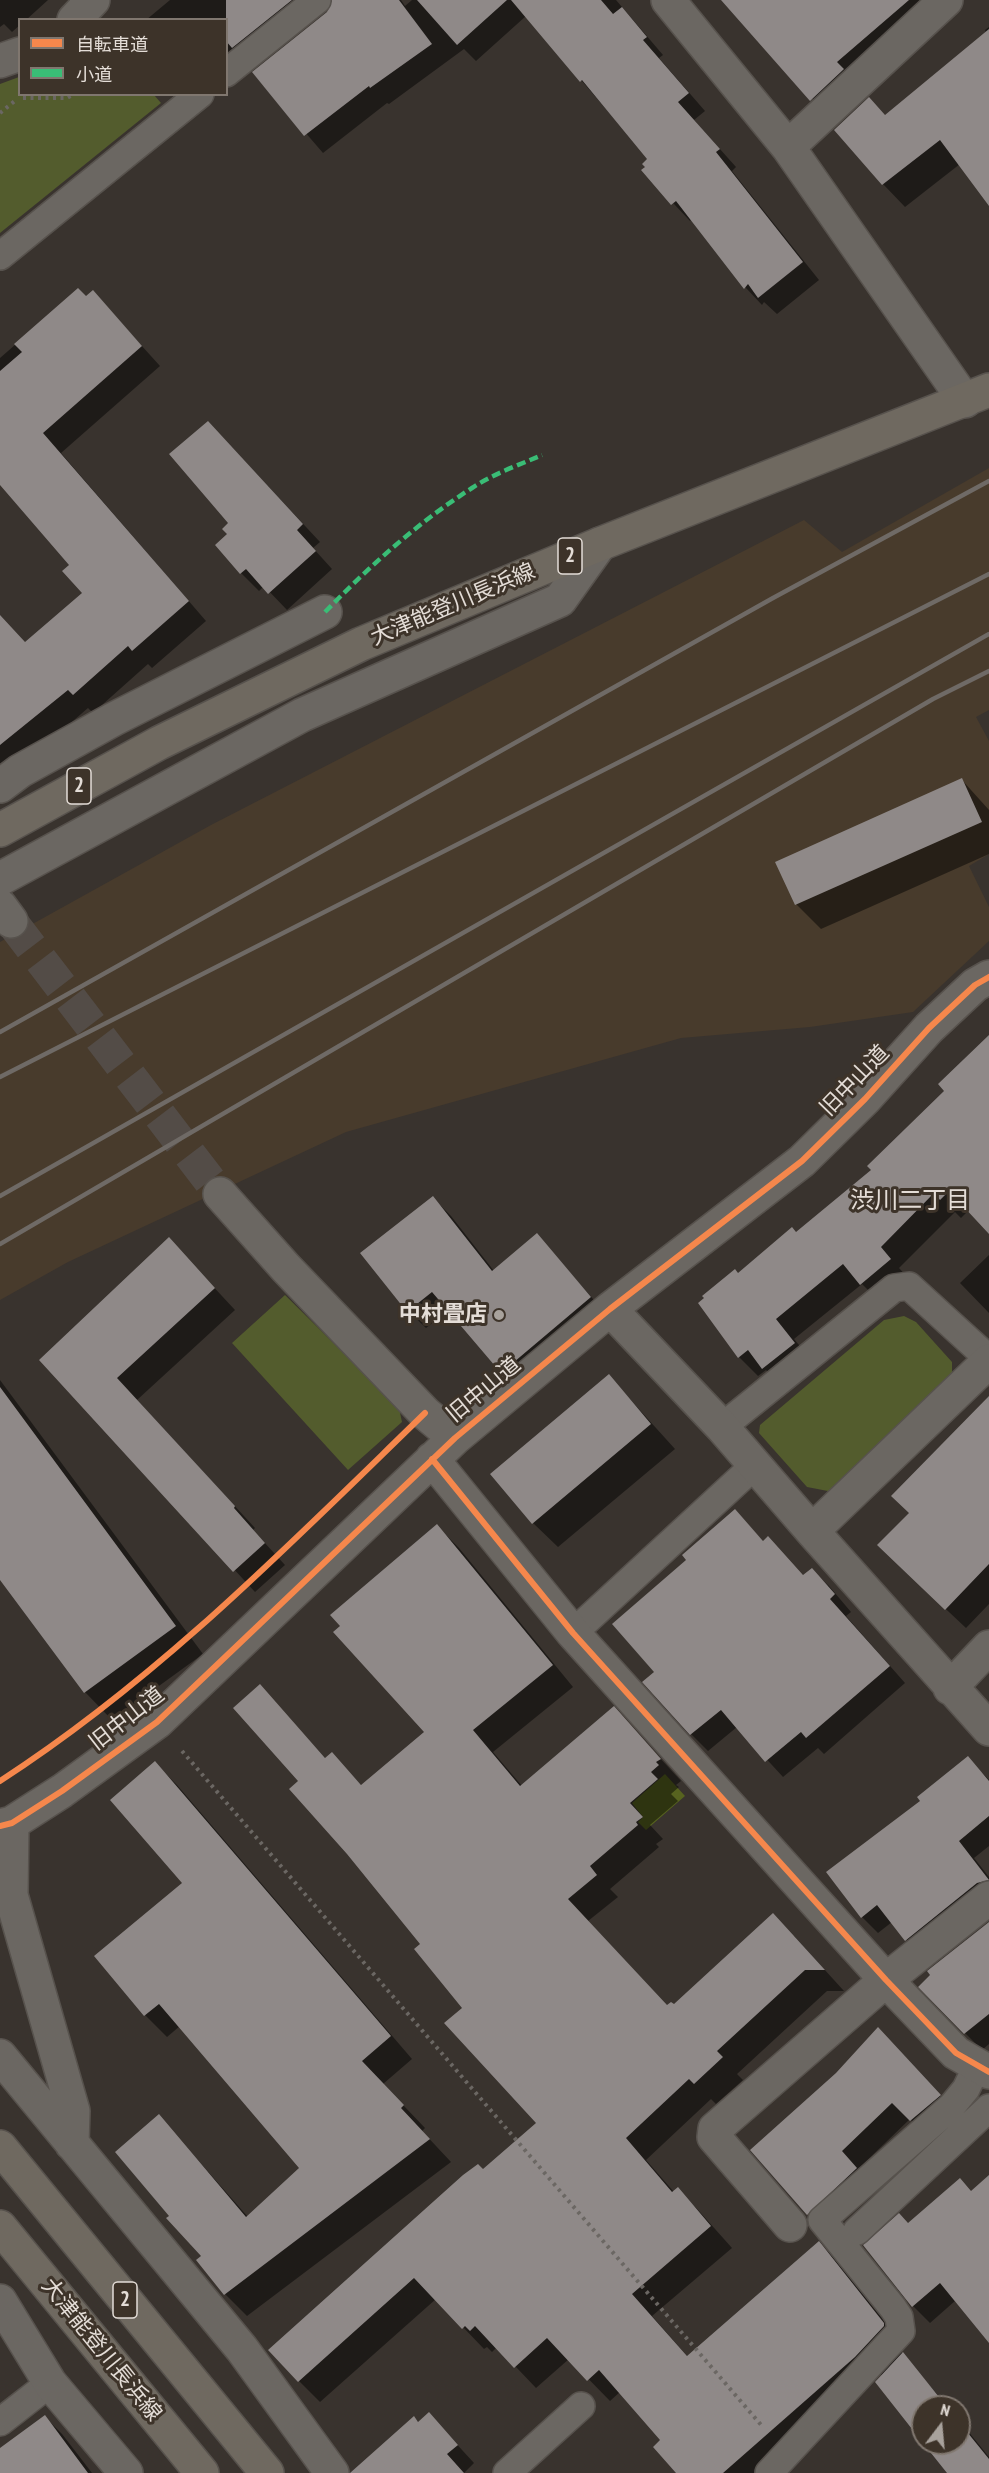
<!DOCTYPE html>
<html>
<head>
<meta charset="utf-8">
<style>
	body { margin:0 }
	#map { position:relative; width:989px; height:2473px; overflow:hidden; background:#39332e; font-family:"PT Sans Narrow","Noto Sans JP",sans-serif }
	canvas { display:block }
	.legend { position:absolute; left:18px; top:18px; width:210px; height:78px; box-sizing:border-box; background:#3d3329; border:2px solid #80776f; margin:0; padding:8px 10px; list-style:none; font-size:18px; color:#e4ddd7 }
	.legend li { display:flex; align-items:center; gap:12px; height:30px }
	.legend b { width:30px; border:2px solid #80776f }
	.north { position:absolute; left:911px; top:2395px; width:60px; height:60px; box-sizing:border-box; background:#3d3329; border:2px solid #80776f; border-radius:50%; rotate:16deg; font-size:16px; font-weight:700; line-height:24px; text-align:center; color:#e4ddd7 }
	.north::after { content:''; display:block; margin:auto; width:21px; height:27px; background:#a8a29c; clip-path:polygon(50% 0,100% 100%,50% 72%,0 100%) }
</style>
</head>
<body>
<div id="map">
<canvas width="989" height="2473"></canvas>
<ul class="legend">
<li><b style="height:8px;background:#f5874c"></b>自転車道</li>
<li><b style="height:8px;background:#3abd76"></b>小道</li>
</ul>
<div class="north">N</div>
</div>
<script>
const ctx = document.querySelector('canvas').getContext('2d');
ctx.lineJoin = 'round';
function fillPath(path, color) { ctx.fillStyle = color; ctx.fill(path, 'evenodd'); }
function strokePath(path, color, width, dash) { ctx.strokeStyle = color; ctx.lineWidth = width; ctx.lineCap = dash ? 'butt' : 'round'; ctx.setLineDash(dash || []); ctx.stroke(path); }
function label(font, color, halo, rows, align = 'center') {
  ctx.font = font + ' "PT Sans Narrow","Noto Sans JP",sans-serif'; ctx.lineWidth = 6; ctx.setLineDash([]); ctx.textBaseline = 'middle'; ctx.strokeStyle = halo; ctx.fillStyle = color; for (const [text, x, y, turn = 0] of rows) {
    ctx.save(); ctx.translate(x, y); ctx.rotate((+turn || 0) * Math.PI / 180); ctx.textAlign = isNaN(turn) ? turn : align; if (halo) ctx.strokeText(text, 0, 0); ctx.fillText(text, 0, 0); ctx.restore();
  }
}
fillPath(new Path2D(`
	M989,468V710L976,717L989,741V854L969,866L989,907V941L913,1012L810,1027L681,1038L346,1132L68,1262L0,1300V942L211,825L804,520L842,552Z`), '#483b2c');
fillPath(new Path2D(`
	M19,77L20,94L154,95L161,103L0,233V84Z
	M285,1295L399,1408L402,1422L348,1470L232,1343Z
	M904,1316L916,1322L952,1362V1374L833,1492L807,1487L759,1433L760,1425L884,1320Z`), '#535c2d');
fillPath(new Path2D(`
	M665,1774L685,1796L646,1830L638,1822L643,1817L632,1803Z`), '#57631f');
fillPath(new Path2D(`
	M0,0H48L26,20H20V25L12,32L4,24L0,27Z
	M170,0H401L405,6L412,0H616L663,55L659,58L705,111L694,120L736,167L732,171L819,280L777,314L764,302L762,305L746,288L692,219L690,221L643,171L649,159L526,16L476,61L464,49L389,104L387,103L323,153L254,73L329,13L333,1L325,5L226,81V20H146Z
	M723,0H947L829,117Z
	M989,27V201L960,164L905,207L883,184L885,116L986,33L985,30Z
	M78,290L86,298L93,292L160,366L61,453L206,621L152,668L148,664L93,713L88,708L59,733L57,731L0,781V616L26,644L84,593L71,565L0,483V358Z
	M225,440L320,542L313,548L332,569L287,610L264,586L259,591L241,573L229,534Z
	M962,780L989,810V854L821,929L796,904Z
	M989,1054V1232L969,1210L961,1218L955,1212L899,1268L909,1279L881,1303L862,1284L794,1339L814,1363L783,1387L766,1370L758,1376L739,1357L738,1274L797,1234L873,1170Z
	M433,1198L451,1216L494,1271L537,1235L607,1315L520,1389L450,1310L426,1328L408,1311Z
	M169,1239L235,1310L137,1400L255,1528L253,1530L285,1565L255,1592L41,1360Z
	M989,1255V1313L960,1283Z
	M609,1376L675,1449L558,1547L533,1523Z
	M0,1380L203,1654L112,1720L85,1692L0,1578Z
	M989,1397V1604L966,1628L899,1565L911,1513Z
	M735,1511L764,1542L804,1576L812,1570L829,1586L851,1612L846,1616L905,1683L824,1754L818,1748L783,1777L737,1727L708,1751L691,1734L657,1672L688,1560Z
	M437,1526L459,1548L573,1687L493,1752L522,1786L614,1708L681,1781L676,1785L679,1787L671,1794L678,1801L650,1825L663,1839L656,1844L659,1847L610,1889L618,1897L588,1921L668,2007L674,2006L794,1936L844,1991H827L737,2074L743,2080L716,2104L711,2099L646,2160L674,2192L678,2189L699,2211L732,2248L652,2316L688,2357L819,2243L840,2264L905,2346L901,2352L948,2407H923V2440L881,2374L768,2473H678L662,2440L620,2392L610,2401L569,2359L536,2388L497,2347L492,2352L487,2347L484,2349L436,2299L320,2402L299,2381L483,2171L538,2123L422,1944L300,1781L260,1686L326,1759L332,1754L362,1786L426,1732Z
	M968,1758L989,1780V1846L974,1858L989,1877V1890L922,1957L892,1922L878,1933L862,1917L922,1801Z
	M155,1763L177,1785L412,2059L383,2084L425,2128L422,2131L451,2162L247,2316L225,2294L203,2256L171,2216L159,2116L248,2217L301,2168L180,2026L167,2037L145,2015L184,1883Z
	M989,1923V2044L982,2050L965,2033Z
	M896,2047L957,2114L929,2138L910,2119L858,2169L874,2186L826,2232L752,2150Z
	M989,2177V2340L955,2301L930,2323L913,2306L865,2246L972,2192Z
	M429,2414L474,2463L464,2473H365L378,2462L372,2455L414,2418L419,2423Z
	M45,2417L62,2434L92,2473H0V2450Z
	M959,2420L989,2457V2473H955L926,2443H959Z`), '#0007');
fillPath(new Path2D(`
	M226,0H292L232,48L226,41Z
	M332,0H399L432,44L370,88L369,86L304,136L252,72L327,12Z
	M417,0H507L457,45Z
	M511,0H601L613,14L622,7L647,37L643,40L689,93L678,102L720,149L716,152L803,262L758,298L748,284L744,289L676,201L671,205L641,170L645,167L642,164L647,159L582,80L580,82Z
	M721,0H909L837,62L844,69L810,101Z
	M989,29V206L940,140L882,185L834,130L869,97L885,115Z
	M78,288L86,296L93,290L142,346L43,433L189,601L132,651L128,646L73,695L68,690L0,745V615L25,642L82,593L62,571L69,565L0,485V371L22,352L14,344Z
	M208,421L303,524L297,530L316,551L268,594L246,569L240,574L215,545L227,534L222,529L228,523L169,454Z
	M962,778L982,822L795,905L775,862Z
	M989,1035V1234L949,1191L940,1200L934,1193L881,1247L891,1259L860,1285L843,1264L776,1319L795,1343L762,1369L748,1350L738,1358L698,1303L704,1298L702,1296L735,1269L738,1273L792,1227L796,1232L871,1170L867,1166L944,1091L938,1084Z
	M433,1196L492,1271L537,1233L591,1297L501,1373L432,1292L407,1312L360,1253Z
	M169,1237L215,1288L117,1378L235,1506L234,1508L265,1543L233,1572L39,1360Z
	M609,1374L651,1424L532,1524L490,1474Z
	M0,1387L176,1626L84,1693L0,1580Z
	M989,1396V1564L945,1610L877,1545L909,1513L891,1496Z
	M735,1509L763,1541L768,1536L803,1575L812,1568L835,1594L830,1599L890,1666L806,1738L801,1732L765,1762L721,1710L690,1735L642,1682L654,1672L612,1624L686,1560L682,1555Z
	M437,1524L553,1665L473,1730L520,1786L614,1706L661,1759L656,1762L659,1765L651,1772L658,1779L630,1803L643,1817L636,1822L638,1825L590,1866L597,1875L568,1899L667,2005L671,2002L674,2004L773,1913L825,1970H805L717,2051L723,2057L694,2084L689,2079L626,2138L672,2192L678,2187L711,2226L632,2294L687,2356L819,2241L884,2323V2326L855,2357L723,2473H676L653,2447L660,2440L599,2370L587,2381L547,2338L514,2368L475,2326L470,2331L465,2326L462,2329L414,2278L298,2382L268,2350L463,2175L478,2164L483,2169L536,2123L444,2023L462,2008L414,1949L420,1944L347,1854L289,1789L298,1781L233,1708L260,1684L325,1758L332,1752L361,1785L424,1732L333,1632L340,1626L330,1615Z
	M968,1756L989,1781V1816L959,1841L989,1880L977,1883L905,1941L877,1905L861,1918L826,1872L920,1801L917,1797Z
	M155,1761L391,2036L362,2061L404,2105L401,2108L430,2139L224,2295L196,2260L201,2256L166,2218L169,2216L115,2152L159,2114L246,2217L299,2168L159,2004L144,2016L94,1956L182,1883L110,1800Z
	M989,1922V2014L964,2034L918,1987L930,1975L927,1971Z
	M878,2027L941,2095L910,2121L892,2103L842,2151L857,2168L807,2215L750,2150L836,2073Z
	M989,2175V2343L940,2283L912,2307L863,2245L899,2213L908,2223L960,2178L971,2191Z
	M903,2352L947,2407H923V2443L875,2382Z
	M429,2412L458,2445L447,2454L464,2473H350L414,2416L418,2422Z
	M45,2415L88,2473H0V2448Z
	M959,2422L989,2459V2473H947L923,2443H959Z`), '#8f8988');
strokePath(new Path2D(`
	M11,921L220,1194`), '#534c47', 33, [33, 16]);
const lane = new Path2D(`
	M226,73L317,0
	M0,256L200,94
	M722,1427L894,1288L909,1286L989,1359
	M573,1633L755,1465
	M857,2231L989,2108
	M0,2422L50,2383
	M507,2473L581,2406
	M769,2473L901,2331L899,2317L893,2308L822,2220L952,2106L966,2089L978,2064`);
const street = new Path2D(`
	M668,0L788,147L965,401
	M74,20L93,0
	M0,61L20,54
	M788,147L946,0
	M0,786L20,771L114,719L325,612
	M0,879L302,715L560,600L600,544
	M0,906L11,921
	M220,1194L286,1268L425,1413L455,1438
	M610,1309L722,1427L812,1531L989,1361
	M432,1459L573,1633L886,1980L956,2053L989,2072
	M812,1531L989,1729
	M950,1688L989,1647
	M12,1823L11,1895L73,2111L72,2144
	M0,1826L12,1823L62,1791L157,1722L455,1438L610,1309L802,1161L865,1099L929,1028L975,985L989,977
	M0,2056L242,2349L332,2473
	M790,2225L714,2137L715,2129L886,1980L989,1898
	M0,2301L50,2383L126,2473`);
const primary = new Path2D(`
	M0,830L159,743L361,644L600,544L989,390
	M0,2147L267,2473
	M0,2227L202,2473`);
strokePath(lane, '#57524d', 30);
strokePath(street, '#57524d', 36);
strokePath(primary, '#57524d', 36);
strokePath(new Path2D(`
	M23,98H67L74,94
	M0,113L16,100
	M182,1751L762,2426`), '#6b6763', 4, [3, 4.5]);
strokePath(lane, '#6b6762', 27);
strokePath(street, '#6b6762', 33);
strokePath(primary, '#6f6960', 33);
strokePath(new Path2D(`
	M0,1032L773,598L989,481
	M0,1077L989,574
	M0,1196L989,634
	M0,1244L933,699L989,671`), '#6f6a66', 4.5);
strokePath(new Path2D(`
	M325,612C370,566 417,523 472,488C493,474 519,465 542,455`), '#3abd76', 4.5, [9, 4.5]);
strokePath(new Path2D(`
	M432,1459L573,1633L886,1980L956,2053L989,2072
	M0,1781C158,1679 291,1543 425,1413
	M0,1826L12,1823L62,1791L157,1722L455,1438L610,1309L802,1161L865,1099L929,1028L975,985L989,977`), '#f5874c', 6);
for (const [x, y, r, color] of [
	[499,1315,6,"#a8a29c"]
]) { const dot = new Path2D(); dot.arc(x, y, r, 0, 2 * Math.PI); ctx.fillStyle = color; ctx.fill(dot); strokePath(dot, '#3d3329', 2); }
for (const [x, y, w] of [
	[570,556,24],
	[79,786,24],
	[125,2300,24]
]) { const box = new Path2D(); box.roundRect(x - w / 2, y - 18, w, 36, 4.5); ctx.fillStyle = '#3d3329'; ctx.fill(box); strokePath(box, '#e4ddd7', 1.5); }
label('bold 21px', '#e4ddd7', null, [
	["2",570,556],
	["2",79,786],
	["2",125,2300]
]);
label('22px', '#e4ddd7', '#3d3329', [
	["大津能登川長浜線",453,605,-23],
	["旧中山道",855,1081,-46],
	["旧中山道",484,1390,-40],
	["旧中山道",127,1719,-38],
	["大津能登川長浜線",101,2350,51]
]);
label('bold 22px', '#e4ddd7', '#3d3329', [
	["中村畳店",487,1315]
], 'right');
label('24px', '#e4ddd7', '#3d3329', [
	["渋川二丁目",910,1201]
]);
</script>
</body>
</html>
